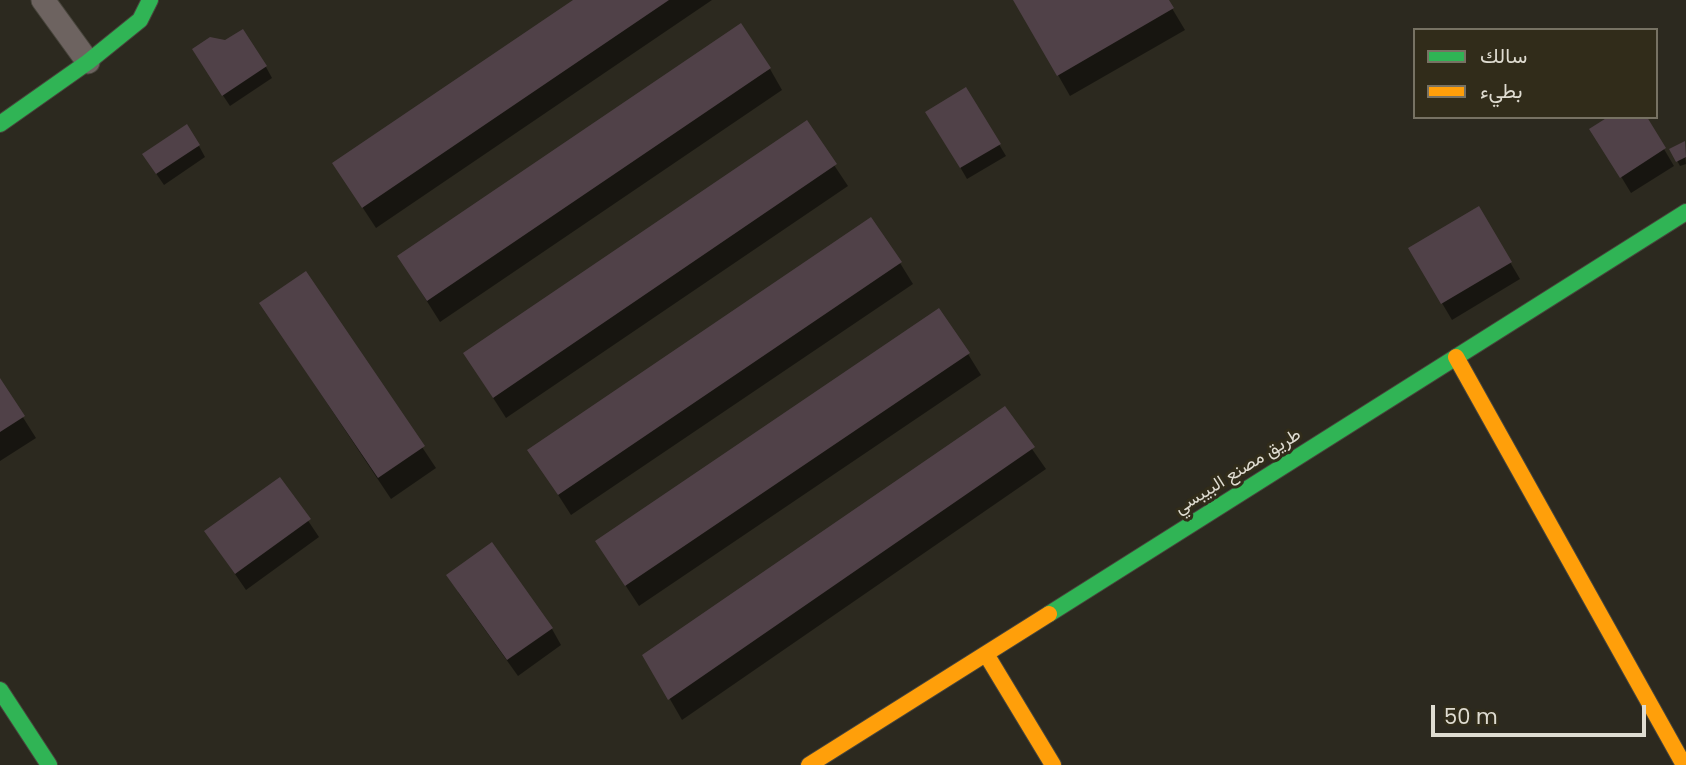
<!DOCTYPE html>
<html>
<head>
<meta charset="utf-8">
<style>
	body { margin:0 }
	#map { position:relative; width:1686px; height:765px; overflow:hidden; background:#2c291f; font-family:Poppins,Vazirmatn,sans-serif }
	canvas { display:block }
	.legend { position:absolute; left:1413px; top:28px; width:245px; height:91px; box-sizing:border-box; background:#312c1a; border:2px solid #777263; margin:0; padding:9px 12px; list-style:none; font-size:21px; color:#dfdcd1 }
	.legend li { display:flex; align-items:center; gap:14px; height:35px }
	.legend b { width:35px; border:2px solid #777263 }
	.scale { position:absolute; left:1431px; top:705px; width:215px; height:32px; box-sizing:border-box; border:4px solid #dfdcd1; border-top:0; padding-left:9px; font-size:21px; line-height:24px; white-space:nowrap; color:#dfdcd1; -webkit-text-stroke:5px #312c1a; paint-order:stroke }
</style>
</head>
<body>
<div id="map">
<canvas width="1686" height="765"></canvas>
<ul class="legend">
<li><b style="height:9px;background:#30b455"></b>سالك</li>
<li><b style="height:9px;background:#ff9f0a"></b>بطيء</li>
</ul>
<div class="scale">50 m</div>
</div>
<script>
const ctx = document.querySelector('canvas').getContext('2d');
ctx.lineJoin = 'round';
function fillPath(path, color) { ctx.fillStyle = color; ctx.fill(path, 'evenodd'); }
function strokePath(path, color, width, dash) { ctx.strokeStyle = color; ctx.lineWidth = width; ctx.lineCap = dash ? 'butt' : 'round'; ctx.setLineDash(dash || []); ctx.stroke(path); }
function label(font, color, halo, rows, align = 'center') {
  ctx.font = font + ' Poppins,Vazirmatn,sans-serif'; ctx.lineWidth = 6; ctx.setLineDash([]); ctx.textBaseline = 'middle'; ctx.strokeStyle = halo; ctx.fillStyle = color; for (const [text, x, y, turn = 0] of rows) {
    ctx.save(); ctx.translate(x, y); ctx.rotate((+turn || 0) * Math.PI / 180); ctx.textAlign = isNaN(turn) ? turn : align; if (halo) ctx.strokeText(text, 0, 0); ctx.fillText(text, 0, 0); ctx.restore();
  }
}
fillPath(new Path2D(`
	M576,0H712L376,228L334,164Z
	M1015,0H1167L1185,30L1070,96Z
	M200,61L266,67L272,78L230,106Z
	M770,69L782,90L440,322L399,257Z
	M966,89L1006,156L967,179L928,112Z
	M1645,117L1674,166L1631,193L1602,145Z
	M806,123L848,186L506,418L465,354Z
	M1684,143L1686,164L1680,166L1671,149Z
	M199,146L205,157L164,185L151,166Z
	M1478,208L1520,279L1452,320L1410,249Z
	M900,263L913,284L571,515L530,451Z
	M306,273L436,468L391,499L261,304Z
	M968,354L981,375L639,606L597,542Z
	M0,381L36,438L0,461Z
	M1004,409L1046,469L682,720L645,656Z
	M280,479L319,537L246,590L206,532Z
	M458,592L552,629L561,645L518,676Z`), '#0007');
fillPath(new Path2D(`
	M573,0H669L362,208L332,163Z
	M1013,0H1169L1174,8L1057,76Z
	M741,23L771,68L427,301L397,256Z
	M243,29L267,66L222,96L192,49L210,37L225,40Z
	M966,87L1001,144L960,168L925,112Z
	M1608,117H1647L1666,148L1620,178L1589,129Z
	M807,120L837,164L493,398L463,353Z
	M187,124L200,145L156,174L142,154Z
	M1685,141L1686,157L1676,162L1669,149Z
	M1479,206L1512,262L1441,304L1408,248Z
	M871,217L902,262L558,495L527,450Z
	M306,271L425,446L378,478L259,303Z
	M939,308L970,353L625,586L595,541Z
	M0,378L25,416L0,432Z
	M1005,406L1035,447L668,700L642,655Z
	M280,477L311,519L235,574L204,531Z
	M492,542L553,628L507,660L446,575Z`), '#504148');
const street = new Path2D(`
	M43,0L88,62`);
const fast = new Path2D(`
	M0,124L88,62L140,20L150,0
	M1049,614L1686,212
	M0,690L49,765`);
const slow = new Path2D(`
	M1456,357L1684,765
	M986,654L1053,765
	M809,765L1049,614`);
strokePath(street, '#48453c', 25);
strokePath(fast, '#48453c', 18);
strokePath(slow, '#48453c', 18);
strokePath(street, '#6d6360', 23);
strokePath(fast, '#30b455', 16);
strokePath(slow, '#ff9f0a', 16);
label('18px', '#dfdcd1', '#312c1a', [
	["طريق مصنع البيبسي",1238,472,-32]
]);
</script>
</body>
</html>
